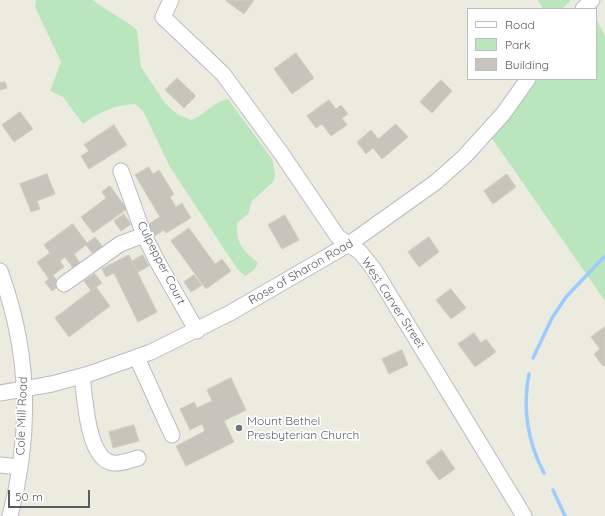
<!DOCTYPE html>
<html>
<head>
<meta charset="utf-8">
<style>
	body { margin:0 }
	#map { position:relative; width:605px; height:516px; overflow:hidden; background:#ecebdf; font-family:Quicksand,sans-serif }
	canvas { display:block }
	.legend { position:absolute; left:467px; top:8px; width:130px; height:72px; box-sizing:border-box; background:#fff; border:1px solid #bcbdc0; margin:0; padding:5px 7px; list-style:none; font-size:12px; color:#585b61 }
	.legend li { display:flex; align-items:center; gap:8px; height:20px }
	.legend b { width:20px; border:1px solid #bcbdc0 }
	.scale { position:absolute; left:8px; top:490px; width:82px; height:18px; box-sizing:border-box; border:2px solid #585b61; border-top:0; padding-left:5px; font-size:12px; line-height:14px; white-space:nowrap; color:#585b61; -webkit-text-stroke:3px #fff; paint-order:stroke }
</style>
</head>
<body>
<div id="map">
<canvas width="605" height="516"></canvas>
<ul class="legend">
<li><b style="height:5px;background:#fff"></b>Road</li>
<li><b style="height:11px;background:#b9e6bd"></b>Park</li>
<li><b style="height:11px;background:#c7c4bc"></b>Building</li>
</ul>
<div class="scale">50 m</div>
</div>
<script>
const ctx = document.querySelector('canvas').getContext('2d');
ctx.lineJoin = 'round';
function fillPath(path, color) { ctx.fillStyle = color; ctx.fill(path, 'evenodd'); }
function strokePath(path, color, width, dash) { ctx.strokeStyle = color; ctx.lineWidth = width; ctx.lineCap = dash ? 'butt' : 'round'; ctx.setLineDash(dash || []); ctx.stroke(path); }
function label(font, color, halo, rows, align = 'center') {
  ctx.font = font + ' Quicksand,sans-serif'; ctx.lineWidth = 3.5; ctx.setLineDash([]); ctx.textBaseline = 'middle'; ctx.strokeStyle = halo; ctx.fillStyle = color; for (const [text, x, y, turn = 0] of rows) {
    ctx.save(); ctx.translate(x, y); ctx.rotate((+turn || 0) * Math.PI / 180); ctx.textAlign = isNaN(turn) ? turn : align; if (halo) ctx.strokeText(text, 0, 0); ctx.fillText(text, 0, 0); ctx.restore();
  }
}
fillPath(new Path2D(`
	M36,0H93C107,12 123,18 137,30L141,67L165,103L177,114L191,120C207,114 211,103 228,99L272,159L275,174L273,182L252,201L248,214L237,223C236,244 242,249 258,263L254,270L245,276L238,270L170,167L143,111L135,104C115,105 98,112 83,124L63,97L50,91L61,62L35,7Z
	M538,0H571L562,9H543Z
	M596,19L605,36V301L491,137L537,79H596Z`), '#b9e6bd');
strokePath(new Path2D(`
	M533,358L552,318L566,297L605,256
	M529,374C522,408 528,443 544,473
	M553,490L565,516`), '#9ccbff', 3.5);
const building = new Path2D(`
	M227,0H254L244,14L226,1Z
	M296,53L314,78L292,94L274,69Z
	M177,78L196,96L184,108L165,90Z
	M441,80L452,91L432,113L420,102Z
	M5,82L7,88L0,90V83Z
	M329,100L336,109L341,105L348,114L342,118L347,125L331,136L322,124L316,128L307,116Z
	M20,112L33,129L14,142L2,125Z
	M396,124L408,137L382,159L373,148L366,154L357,142L371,130L378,139Z
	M114,125L127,145L89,169L81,156L89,151L84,145Z
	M149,167L153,174L159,170L174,194L170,197L176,207L182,203L191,218L166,233L164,230L153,237L147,225L160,217L135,175Z
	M47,174L55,194L37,201L40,209L31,212L20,184Z
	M507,174L516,187L493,204L484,191Z
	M110,186L127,209L93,233L81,217L106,198L102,192Z
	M124,214L131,224L121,231L114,221Z
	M285,215L299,240L282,249L268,225Z
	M73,224L87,243L95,237L103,247L93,254L86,245L74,254L80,263L73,268L65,257L60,261L64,267L53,275L60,285L52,291L45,282L49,279L37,262L50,253L44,245Z
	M189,228L215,264L222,259L231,271L206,289L171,241Z
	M429,237L439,252L419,267L408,252Z
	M129,255L157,312L138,322L114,273L106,277L102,269Z
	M143,255L149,266L138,272L132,261Z
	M95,274L102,283L91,291L84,281Z
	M194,275L202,285L191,292L184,282Z
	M96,287L110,306L69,337L55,318Z
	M451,289L466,308L451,319L436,300Z
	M605,327V365L603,366L594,354L600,349L591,337Z
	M474,333L481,343L486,339L496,352L475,367L458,344Z
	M402,350L408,365L389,374L382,359Z
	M231,378L246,410L224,421L234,442L186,466L176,446L205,431L202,424L190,430L180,409L194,402L197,408L212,401L207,390Z
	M134,425L139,441L113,448L109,432Z
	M442,450L455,469L439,480L426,462Z`);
fillPath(building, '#c7c4bc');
strokePath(building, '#d1cdbd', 1);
const minor = new Path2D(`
	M171,0L163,17L223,74L281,153L338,237L360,252L373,268L524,516
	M583,9L592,0
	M121,171L144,235L157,261L197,331
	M0,271C30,352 32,433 10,516
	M64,284L120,244L144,235
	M137,358L172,435
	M82,376C85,396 87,460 113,463C121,464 131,460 138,458
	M0,393L52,384L89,374L151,352L230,313L349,244L436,182L464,157L503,114L528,79
	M0,465L19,467`);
strokePath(minor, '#babcc2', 17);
strokePath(minor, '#fff', 15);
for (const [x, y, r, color] of [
	[239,428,4,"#6b7280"]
]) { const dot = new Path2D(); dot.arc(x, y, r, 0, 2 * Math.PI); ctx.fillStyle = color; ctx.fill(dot); strokePath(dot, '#fff', 1.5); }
label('12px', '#585b61', '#fff', [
	["Culpepper Court",161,263,63],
	["Rose of Sharon Road",301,272,-30],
	["West Carver Street",393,303,57],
	["Cole Mill Road",22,416,-88]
]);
label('12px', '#5b616d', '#fff', [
	["Mount Bethel",247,421],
	["Presbyterian Church",247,435]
], 'left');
</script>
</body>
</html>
